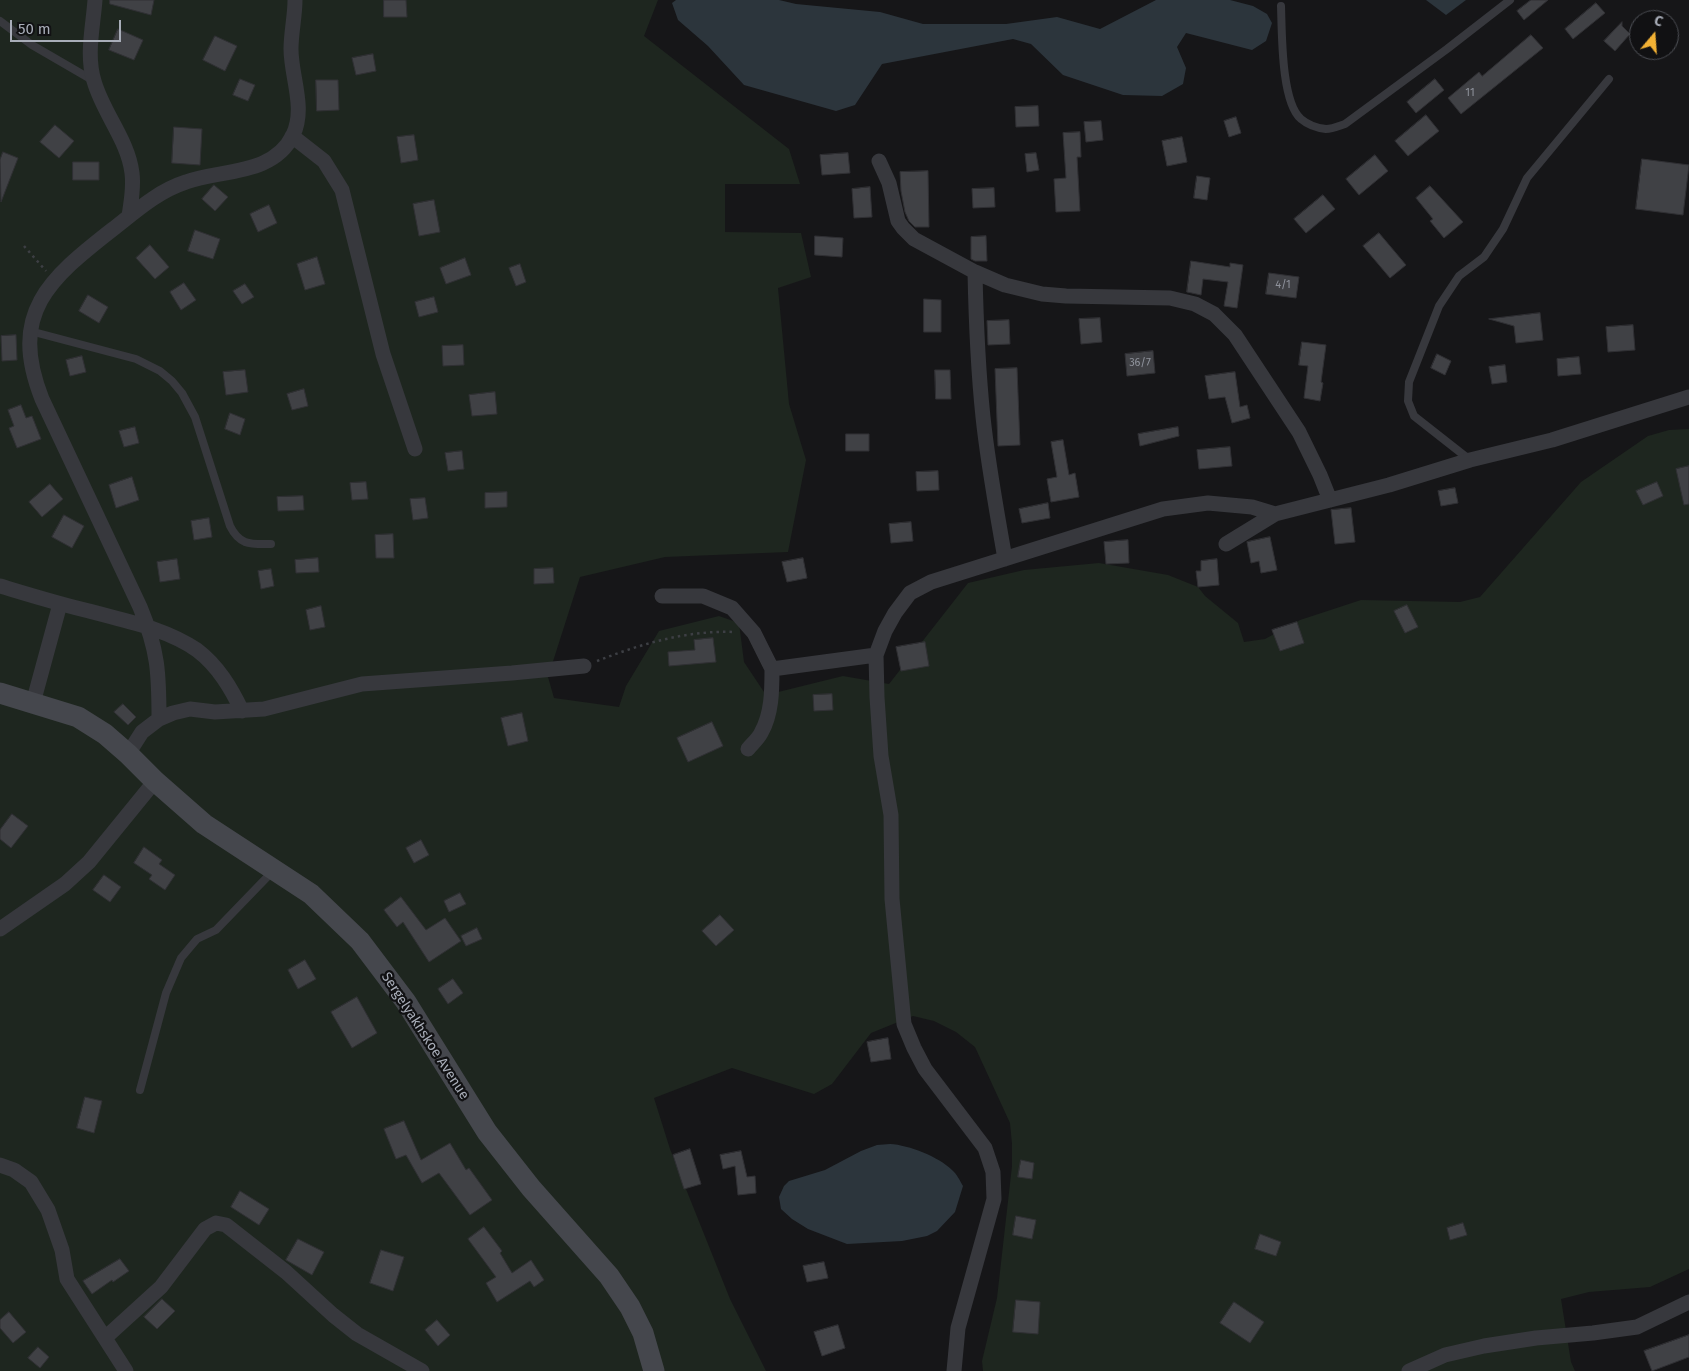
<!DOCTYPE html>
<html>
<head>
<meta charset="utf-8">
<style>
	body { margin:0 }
	#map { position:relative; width:1689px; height:1371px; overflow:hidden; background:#161618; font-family:"Fira Sans",sans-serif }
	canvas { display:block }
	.north { position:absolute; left:1629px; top:10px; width:50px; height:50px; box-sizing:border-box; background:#111113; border:1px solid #4d4f55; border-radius:50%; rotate:18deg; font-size:14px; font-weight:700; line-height:20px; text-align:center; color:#a8adb8 }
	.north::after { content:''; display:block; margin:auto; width:18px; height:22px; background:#f2b134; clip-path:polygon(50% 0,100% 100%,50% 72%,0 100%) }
	.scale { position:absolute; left:10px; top:20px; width:111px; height:22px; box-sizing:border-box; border:2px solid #a8adb8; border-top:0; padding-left:6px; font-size:15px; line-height:18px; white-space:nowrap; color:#a8adb8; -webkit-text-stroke:4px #111113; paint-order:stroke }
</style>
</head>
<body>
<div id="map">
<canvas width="1689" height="1371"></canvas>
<div class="north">С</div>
<div class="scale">50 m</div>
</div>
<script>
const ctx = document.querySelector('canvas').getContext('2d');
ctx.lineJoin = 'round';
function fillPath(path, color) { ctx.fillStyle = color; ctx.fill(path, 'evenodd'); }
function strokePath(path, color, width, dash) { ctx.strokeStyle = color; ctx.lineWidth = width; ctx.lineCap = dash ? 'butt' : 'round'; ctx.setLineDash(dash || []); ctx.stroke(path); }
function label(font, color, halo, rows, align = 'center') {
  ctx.font = font + ' "Fira Sans",sans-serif'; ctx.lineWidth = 4.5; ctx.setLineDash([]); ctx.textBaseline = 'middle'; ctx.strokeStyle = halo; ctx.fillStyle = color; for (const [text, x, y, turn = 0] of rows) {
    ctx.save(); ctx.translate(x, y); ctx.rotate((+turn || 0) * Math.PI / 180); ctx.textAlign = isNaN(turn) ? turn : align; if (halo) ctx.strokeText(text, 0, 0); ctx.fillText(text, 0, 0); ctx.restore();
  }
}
fillPath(new Path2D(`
	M0,0H658L644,36L789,149L800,184H725V232L801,233L811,277L778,288L789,404L806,460L788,552L665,557L580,577L548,677L554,698L619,707L626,686L659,631L719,616L739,623L744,662L766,695L843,676L889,684L968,583L1024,570L1099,563L1168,575L1198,587L1205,596L1238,623L1244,642L1265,639L1300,620L1361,600L1460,602L1480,597L1581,482L1648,436L1669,430L1689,429V1269L1650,1287L1589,1292L1561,1299L1571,1362L1575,1371H983L982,1361L997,1298L1012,1166V1144L1010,1123L975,1047L956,1032L934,1021L913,1016L871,1033L832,1084L814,1094L732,1068L654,1098L670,1149L730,1299L766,1371H0Z`), '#1e261f');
fillPath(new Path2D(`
	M676,0H779L796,4L880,12L923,24H1006L1057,17L1100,29L1156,0H1230L1253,6L1267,14L1272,23L1266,41L1252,50L1186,33L1177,47L1186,68L1183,84L1162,96L1123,95L1063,75L1031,44L1013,39L882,64L855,105L836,111L744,85L708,46L678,20L672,3Z
	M1426,0H1466L1446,15Z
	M890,1144C909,1145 939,1157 952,1170C957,1174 960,1181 963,1186L955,1212L937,1231L927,1236L902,1241L847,1244L808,1229L792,1219L781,1209L779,1197L784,1186L789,1181L825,1170L861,1151L877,1145Z`), '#2c353c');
const building = new Path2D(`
	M110,0H154L151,15L110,4Z
	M384,0H406L407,17H384Z
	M1531,0H1548L1524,20L1517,11Z
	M1596,3L1605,13L1573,39L1565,29Z
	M1622,22V26L1630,34L1615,51L1604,41Z
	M118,29L143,40L134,60L109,50Z
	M1531,35L1543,48L1461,114L1448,98L1479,72L1482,76Z
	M215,36L237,46L225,71L203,60Z
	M373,54L376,71L356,75L352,58Z
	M240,79L255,85L248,101L233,95Z
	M1435,79L1444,90L1416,113L1407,102Z
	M316,80H338L339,110L317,111Z
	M1038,106L1039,126L1016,127L1015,107Z
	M1426,115L1439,131L1408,156L1395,141Z
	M1236,117L1241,133L1229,137L1224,121Z
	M1101,121L1103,140L1086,142L1084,122Z
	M55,125L74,141L59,158L40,142Z
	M174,127L202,129L200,165L172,163Z
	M1080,132L1081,157H1077L1080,211L1056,212L1054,179L1066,178L1063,133Z
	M414,135L418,160L401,163L397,137Z
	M1182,137L1187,162L1167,166L1162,141Z
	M3,152L18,158L1,202L0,160Z
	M848,153L850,173L822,175L820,155Z
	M1036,153L1039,170L1027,172L1025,154Z
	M1375,155L1388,171L1359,195L1346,179Z
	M1642,159L1689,165L1683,215L1636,209Z
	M73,162H99V180H73Z
	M928,171L929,227H915L909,221L905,212L901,191L900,172Z
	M1197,176L1210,178L1207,200L1194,198Z
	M214,185L228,197L215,211L202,199Z
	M1430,186L1463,222L1444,238L1430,221L1433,219L1416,198Z
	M870,187L872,217L854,218L852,189Z
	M994,188L995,207L973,208L972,189Z
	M1323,195L1335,209L1306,233L1294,219Z
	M434,200L440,232L419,236L413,204Z
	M269,205L277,223L258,232L250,214Z
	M195,230L220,239L213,259L188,251Z
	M1379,233L1406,265L1390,278L1363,246Z
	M815,236L843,238L842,257L815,255Z
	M986,236L987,261H975L971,259V237Z
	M150,245L169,267L155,279L136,258Z
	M317,257L325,284L305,290L297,264Z
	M465,258L471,275L446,284L440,268Z
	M1191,261L1230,267V263L1243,265L1237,308L1224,306L1228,282L1203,279L1201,295L1187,292Z
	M520,264L526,282L516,286L509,268Z
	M1269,273L1299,277L1296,298L1266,294Z
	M184,283L196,300L181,310L170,292Z
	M245,284L254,297L242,304L233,291Z
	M88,295L108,307L99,323L79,311Z
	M434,297L438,312L419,317L415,302Z
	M924,299L941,300V332H924Z
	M1540,313L1543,340L1516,343L1514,326L1489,319Z
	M1100,318L1102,342L1081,344L1079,319Z
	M1009,320L1010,344L988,345L987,321Z
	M1633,325L1635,350L1608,352L1606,327Z
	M16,335L17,360L2,361L1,336Z
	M1302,342L1326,345L1321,382L1323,383L1320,401L1304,398L1308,366L1299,365Z
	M463,345L464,365L443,366L442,346Z
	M1153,351L1155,373L1127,376L1125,354Z
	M1437,354L1451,361L1445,375L1431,368Z
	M82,356L86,372L70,376L66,360Z
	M1579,357L1581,374L1558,376L1557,359Z
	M1505,365L1507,382L1492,384L1489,367Z
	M1017,368L1020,445L998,446L995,369Z
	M245,370L248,392L226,395L223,372Z
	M935,370H950L951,399H936Z
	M1235,372L1240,407L1247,405L1250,418L1232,423L1225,397L1209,399L1205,376Z
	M304,389L308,406L292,410L287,394Z
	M495,392L497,414L472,416L469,395Z
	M21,405L26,418L32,416L41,439L17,448L9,428L14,426L8,410Z
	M230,413L245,419L240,435L225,429Z
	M135,427L139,443L124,447L119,431Z
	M1178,427L1179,436L1140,446L1138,434Z
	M846,434H869V451H846Z
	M1063,440L1069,475L1075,473L1079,497L1051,502L1047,479L1057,477L1051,442Z
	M1230,447L1232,466L1199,469L1197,450Z
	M462,451L464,469L448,471L445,453Z
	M1689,466V504L1684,505L1676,469Z
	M938,471L939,490L917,491L916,472Z
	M132,477L139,500L116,508L109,485Z
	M366,482L368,499L352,500L350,483Z
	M1657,482L1663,496L1643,505L1636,491Z
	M50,484L63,499L42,517L29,502Z
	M1455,488L1458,503L1441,506L1438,491Z
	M507,492V507L485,508V493Z
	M303,496L304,510L278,511L277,497Z
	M425,498L428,518L413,520L410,499Z
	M1048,503L1050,518L1022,523L1019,509Z
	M1351,508L1355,542L1335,544L1331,510Z
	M64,515L84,526L72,548L52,537Z
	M209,518L212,537L194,540L191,521Z
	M911,522L913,541L891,543L889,524Z
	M393,534L394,558H376L375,535Z
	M1270,537L1277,570L1261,573L1259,561L1251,563L1247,542Z
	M1128,540L1129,563L1106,564L1104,542Z
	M318,558L319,572L296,573L295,560Z
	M803,558L807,578L787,582L782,562Z
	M177,559L180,579L160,582L157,562Z
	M1217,559L1219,585L1198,587L1196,571H1201V561Z
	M553,568L554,583L534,584V569Z
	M271,569L274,586L261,589L258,571Z
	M1407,605L1418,627L1405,633L1394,611Z
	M321,606L325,627L310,630L306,610Z
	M1297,622L1304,643L1280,651L1272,630Z
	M713,638L716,662L669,666L668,652L695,650L694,640Z
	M925,642L929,666L901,671L896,647Z
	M832,694L833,710L814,711L813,695Z
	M123,704L136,717L128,725L114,712Z
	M522,713L528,741L508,746L501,718Z
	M712,722L723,746L688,762L677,738Z
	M12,814L28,826L11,848L0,839V830Z
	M421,840L429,855L414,863L406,848Z
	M144,847L162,860L159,864L175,875L165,890L149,879L152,875L134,863Z
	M104,875L121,887L110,902L93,890Z
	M460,893L466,904L449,912L444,901Z
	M401,897L426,930L445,918L461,941L429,962L403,922L397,927L384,910Z
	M720,915L734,930L716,946L702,931Z
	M477,928L482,939L466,946L461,936Z
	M305,960L316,979L298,989L288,970Z
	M453,979L463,993L448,1004L438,989Z
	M357,997L377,1033L352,1048L331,1012Z
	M888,1038L891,1059L871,1062L867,1042Z
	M85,1097L102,1101L94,1133L77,1128Z
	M404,1121L421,1160L450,1143L466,1170L469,1168L492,1200L470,1215L439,1173L422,1183L406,1155L396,1159L384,1129Z
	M690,1149L701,1184L684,1189L673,1155Z
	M741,1151L747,1177L755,1176L756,1193L738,1195L735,1166L723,1169L720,1155Z
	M1021,1160L1034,1163L1032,1179L1018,1177Z
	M240,1191L269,1209L259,1225L231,1207Z
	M1016,1216L1036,1220L1032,1239L1013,1235Z
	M1463,1223L1467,1235L1450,1240L1447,1228Z
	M484,1227L502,1251L500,1253L512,1273L531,1260L544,1280L534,1287L530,1281L497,1302L486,1283L496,1277L468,1239Z
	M1260,1234L1281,1242L1276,1256L1255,1249Z
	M298,1239L324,1252L312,1275L286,1260Z
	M381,1250L404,1257L393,1291L370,1283Z
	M120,1259L129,1271L113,1282L112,1280L92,1294L83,1281Z
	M824,1262L828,1278L807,1282L803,1266Z
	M162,1299L175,1311L157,1329L144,1317Z
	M1016,1300L1040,1302L1038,1334L1013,1332Z
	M1234,1302L1264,1322L1250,1343L1220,1323Z
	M9,1312L26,1332L13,1343L0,1328V1320Z
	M437,1320L450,1335L438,1346L425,1330Z
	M838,1325L845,1348L822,1356L814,1332Z
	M1689,1335V1357L1652,1371L1644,1351Z
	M38,1347L49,1357L40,1368L28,1358Z`);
fillPath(building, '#404145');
strokePath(building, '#303034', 1);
strokePath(new Path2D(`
	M24,246L46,271
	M597,661C641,644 687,630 735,632`), '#3d3f44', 2.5, [2.5, 4]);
strokePath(new Path2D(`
	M1281,6C1282,32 1281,102 1301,119C1308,125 1317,128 1326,129C1332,129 1339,126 1345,124L1447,49L1510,0
	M0,21L32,45L94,81
	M30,331L136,359L160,371L172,381L182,393L195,417L230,526C240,546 251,544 271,544
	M1470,460L1414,416L1408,401L1409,382L1439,306L1459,276L1484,257L1503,229L1527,178L1609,79
	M140,1090L166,993L181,958L197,939L216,930L273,871`), '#37383d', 8);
strokePath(new Path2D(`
	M95,0C93,27 86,55 94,81C103,113 128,140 132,173C134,188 131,202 129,216
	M292,136L324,161L342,190L383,354L415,449
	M879,161L889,183L898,221L903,228L914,239L975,272L1005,285L1042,294L1066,296L1170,298L1195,304L1214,314L1235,335L1299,432L1320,475L1330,500
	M975,272C976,321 978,369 983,417C988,465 997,512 1005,559
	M1226,544L1275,514L1389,485L1470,460L1552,440L1689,397
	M0,586C30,595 59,604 89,611C125,621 165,628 197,650C218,666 231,688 242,711
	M662,596H703L732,608L754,633L772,669L876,655
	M33,703L60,604
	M159,719L173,713L190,709L215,712L264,709L362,684L512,673L584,666
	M748,749C752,744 758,739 761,733C772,714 772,690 772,669
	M128,754L142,732L159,719C159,673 158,650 140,607L42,399C8,313 49,279 113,229C136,211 158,191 186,182C221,169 273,176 293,135C306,108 291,77 291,49C291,33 295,16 295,0
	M0,929L65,884L89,862L155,781
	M0,1165L14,1170L31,1182L48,1210L62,1250L67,1279L126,1371
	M105,1338L161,1287L205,1229L216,1223L226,1225L286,1272L333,1315L357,1334L422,1371
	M954,1371L958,1328L994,1199L993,1172L985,1148L925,1069L914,1048L904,1024L892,899L891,815L881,756L877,697L876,655L885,631L895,613L910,593L931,582L1163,509L1208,503L1252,507L1275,514
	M1409,1371L1445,1355L1484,1346L1536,1338L1593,1333L1637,1327L1689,1302`), '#37383d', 15);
strokePath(new Path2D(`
	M0,693L78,717L105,734L128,754L155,781L204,824L311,894L360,941L406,1002L487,1132L531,1188L609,1276L630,1307L643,1333L654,1371`), '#45474d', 21);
label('11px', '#8e929b', null, [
	["11",1470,93],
	["4/1",1283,285],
	["36/7",1140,363]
]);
label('14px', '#a8adb8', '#111113', [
	["Sergelyakhskoe Avenue",425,1036,57]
]);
</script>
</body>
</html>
